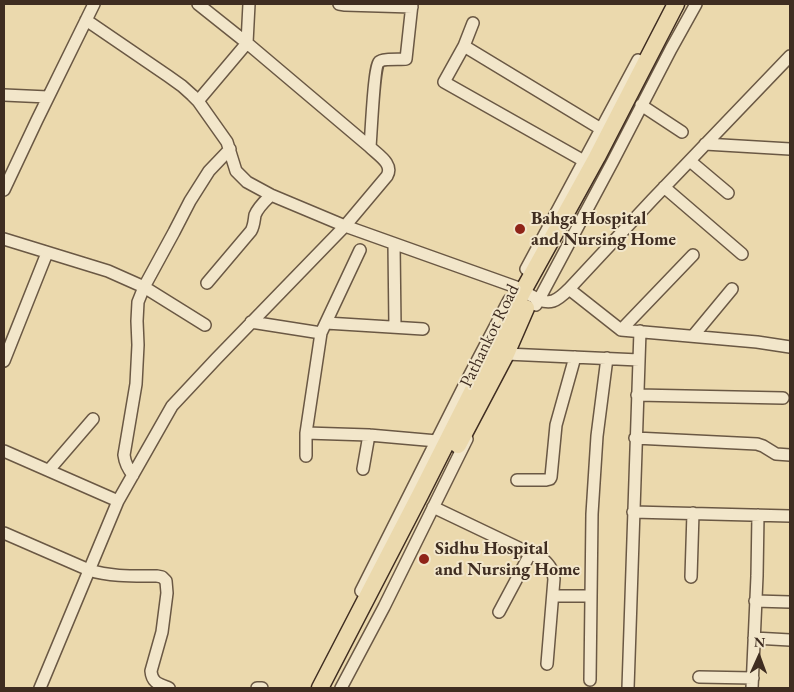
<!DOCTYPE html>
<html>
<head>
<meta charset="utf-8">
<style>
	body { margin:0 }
	#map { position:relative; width:794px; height:692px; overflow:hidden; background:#ebd9ad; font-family:"EB Garamond",serif }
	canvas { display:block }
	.frame { position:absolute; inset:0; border:5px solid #3f2d21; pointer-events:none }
	.north { position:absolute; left:734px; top:632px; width:50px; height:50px; -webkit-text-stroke:4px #f2e6ca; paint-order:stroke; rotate:2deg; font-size:14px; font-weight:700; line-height:20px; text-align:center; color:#3f2d21 }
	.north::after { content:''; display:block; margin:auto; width:18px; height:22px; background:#3f2d21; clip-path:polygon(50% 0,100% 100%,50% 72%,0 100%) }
</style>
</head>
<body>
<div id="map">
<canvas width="794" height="692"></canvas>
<div class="frame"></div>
<div class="north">N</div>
</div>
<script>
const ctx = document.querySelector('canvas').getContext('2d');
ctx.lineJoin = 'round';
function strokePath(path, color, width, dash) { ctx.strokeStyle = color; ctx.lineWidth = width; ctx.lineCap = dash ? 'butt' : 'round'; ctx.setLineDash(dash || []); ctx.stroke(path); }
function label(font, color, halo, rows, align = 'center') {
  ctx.font = font + ' "EB Garamond",serif'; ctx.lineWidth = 4; ctx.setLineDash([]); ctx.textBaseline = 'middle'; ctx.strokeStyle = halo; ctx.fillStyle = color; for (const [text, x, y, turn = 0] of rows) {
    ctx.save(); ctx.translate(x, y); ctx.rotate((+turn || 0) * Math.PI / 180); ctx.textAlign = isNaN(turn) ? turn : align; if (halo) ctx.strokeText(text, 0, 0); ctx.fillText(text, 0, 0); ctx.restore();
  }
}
const minor = new Path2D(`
	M339,4L345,5L412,7
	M86,20L168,76L182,86L192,95L198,101L227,142L236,171L247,182L271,195L345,226L516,287C527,292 541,305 553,301C559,299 565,293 569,289L652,200L790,56
	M473,23L464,46L444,82L584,161
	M464,46L601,129
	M4,95L48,97
	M198,101L247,43L249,4
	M641,105L682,132
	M705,144L790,149
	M370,147C371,136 374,66 379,62C383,58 401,60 406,59L412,4
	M690,161L728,193
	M664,187L742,254
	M4,190L37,120L94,4
	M4,239L108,271L144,287L205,325
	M394,244L395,327
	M360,250L321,333L306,433L369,435L437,441
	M526,269L638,60
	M207,283L251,231C254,226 254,221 255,215C258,207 265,201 271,195
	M569,289L621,330L757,342L790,347
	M536,305L613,161L671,49L696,4
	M251,322L321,333
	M326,323L423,329
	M621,330L693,255
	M693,336L732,289
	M506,354L639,360
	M4,361L47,253
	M637,395L783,398
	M635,438L757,444L763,446L776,454L790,455
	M4,451L118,501
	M306,456V433
	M363,469L369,435
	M49,470L93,419
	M133,475C128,469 125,463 124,455L136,384L138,345L137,321L138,302L144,287L174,232L190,201L209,171L230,149
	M517,480H546L550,479L551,477L556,425L575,357
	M433,507L544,560C550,566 553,570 554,579L547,664
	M633,512L790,516
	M4,533L89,570C111,577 134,576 157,576L162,577L166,581L167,593L162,632L151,671C152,683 159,684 169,688
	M691,577L693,513
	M361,591L463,388L509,300
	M553,596H591
	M755,601L790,602
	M499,612L530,554
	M754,638L790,640
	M699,677L753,678
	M590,680L592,514L597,436L607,358
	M40,688L118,501L172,406L216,359L345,226L387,176C394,164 378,155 370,147L247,43L198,4
	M257,688H262
	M341,688L384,607L467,439
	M628,688L640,331
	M752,688L757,576L758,515`);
const highway = new Path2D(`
	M458,445L506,354L526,308
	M320,688L420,495L523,291L597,157L676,4`);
strokePath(minor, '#6a5844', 14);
strokePath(highway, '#3f2d21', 19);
strokePath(minor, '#f2e6ca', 11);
strokePath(highway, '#ebd9ad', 16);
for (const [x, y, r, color] of [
	[520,229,6,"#8f2418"],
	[424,559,6,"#8f2418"]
]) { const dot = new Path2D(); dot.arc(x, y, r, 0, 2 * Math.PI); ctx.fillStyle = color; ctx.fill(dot); strokePath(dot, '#f2e6ca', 2); }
label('bold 18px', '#3f2d21', '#f2e6ca', [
	["Bahga Hospital",531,219],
	["and Nursing Home",531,240],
	["Sidhu Hospital",435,549],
	["and Nursing Home",435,570]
], 'left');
label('18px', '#3f2d21', '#f2e6ca', [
	["Pathankot Road",490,336,-64]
]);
</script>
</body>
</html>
